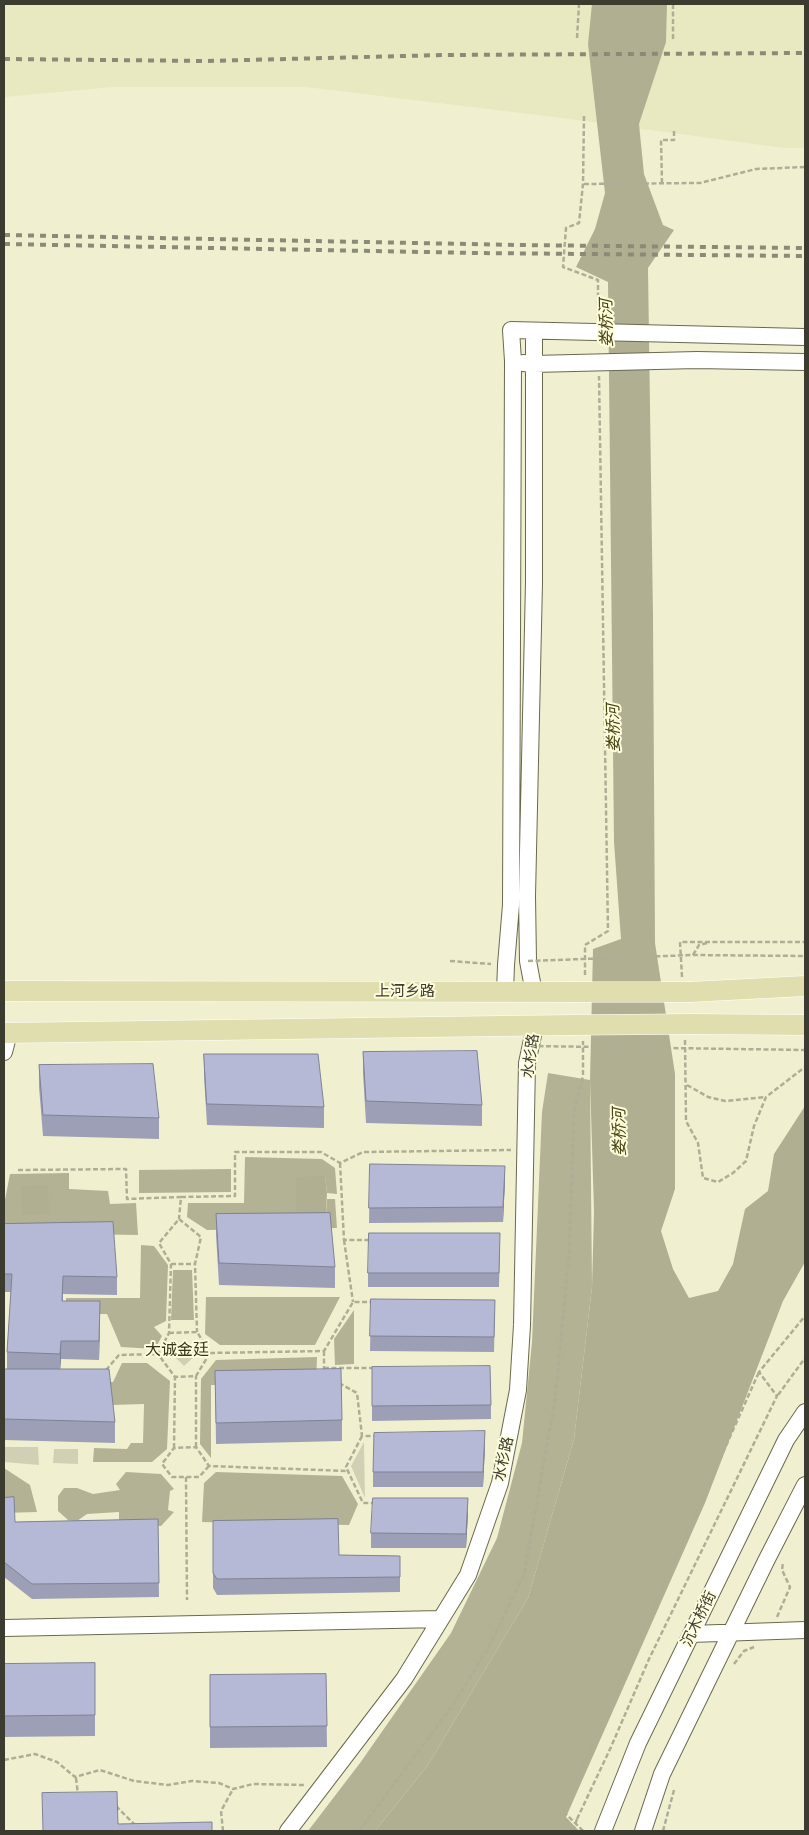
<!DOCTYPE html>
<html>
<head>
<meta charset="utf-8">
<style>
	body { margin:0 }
	#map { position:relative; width:809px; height:1835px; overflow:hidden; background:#f0f0d1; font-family:"Open Sans",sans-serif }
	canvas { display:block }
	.frame { position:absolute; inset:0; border:5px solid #3c3b2f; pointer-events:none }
</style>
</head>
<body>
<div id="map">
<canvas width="809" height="1835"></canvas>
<div class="frame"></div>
</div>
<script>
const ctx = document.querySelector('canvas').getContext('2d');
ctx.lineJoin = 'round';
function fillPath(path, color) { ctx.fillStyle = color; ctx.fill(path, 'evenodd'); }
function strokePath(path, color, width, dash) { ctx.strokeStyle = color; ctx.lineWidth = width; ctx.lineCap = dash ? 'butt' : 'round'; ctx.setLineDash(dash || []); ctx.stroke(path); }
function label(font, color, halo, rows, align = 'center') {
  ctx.font = font + ' "Open Sans","Noto Sans SC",sans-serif'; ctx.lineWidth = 4; ctx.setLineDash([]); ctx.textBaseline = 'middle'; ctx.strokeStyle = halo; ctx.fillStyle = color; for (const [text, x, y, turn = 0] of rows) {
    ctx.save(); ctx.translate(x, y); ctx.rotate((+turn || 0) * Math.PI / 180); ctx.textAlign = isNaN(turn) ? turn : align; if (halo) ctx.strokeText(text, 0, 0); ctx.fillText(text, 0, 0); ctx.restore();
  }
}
fillPath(new Path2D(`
	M4,4H805V148H784L554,117L306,87H113L4,97Z`), '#e8e8c1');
fillPath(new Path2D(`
	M184,1341L196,1355L184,1366L172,1354Z
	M364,1442L365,1498L351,1466Z
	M4,1447H38L39,1465L4,1462Z
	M54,1449H78V1464L53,1463Z`), '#d1d0b5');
fillPath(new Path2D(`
	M548,1073L590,1080L592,1287L574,1439L528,1598L428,1765L375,1831H308L360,1763L451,1633L497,1538L522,1443L532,1342L542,1112Z
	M245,1157L322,1159L335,1168L337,1194L327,1193L325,1176L326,1213L327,1199H335L337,1228L207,1230L187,1217L188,1203H244Z
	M231,1169V1192L139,1193V1170Z
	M69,1173V1189L108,1191L110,1204L136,1203L138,1235L4,1233V1205L10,1174Z
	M141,1245L154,1246L168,1265L166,1321L154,1327L162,1336L155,1349L121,1347L107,1314H66V1298H140Z
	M173,1270H192L194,1320H171Z
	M206,1297H340L315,1345H220L205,1334Z
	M354,1310V1364L335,1365L334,1339Z
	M317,1357L316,1384L211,1385V1458L200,1444L201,1379L216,1360Z
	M122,1363H147L170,1381L167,1449L152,1462H93L94,1448L127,1449L131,1443H143L144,1404L111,1405L91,1382H113Z
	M4,1468L30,1485L37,1512L4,1513Z
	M126,1472L161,1474L174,1489L170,1491L168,1510L174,1512L161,1526H128L119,1519V1512L87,1514L77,1521L68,1520L58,1511V1496L64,1488H77L93,1494L120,1490L116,1484Z
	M216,1472L342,1476L358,1504L349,1525L202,1522L204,1483Z`), '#b3b295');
fillPath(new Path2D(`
	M592,4H667L666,42L639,124L644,174L663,225L674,230L648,268L653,616L655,943L675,1074V1189L661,1231L673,1269L689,1298L718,1291L733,1264L745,1209L768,1191L774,1154L805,1106V1262L783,1301L705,1503L566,1817L579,1831H375L428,1765L528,1598L574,1439L592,1287L594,1211L590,1080L593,949L621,939L614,842L608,282L576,267L595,229L605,193L588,44Z
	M325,1176L327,1193L326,1213L296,1214V1177Z
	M48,1185L49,1214L22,1215L21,1186Z`), '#b0af92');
const minor = new Path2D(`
	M534,332V582L527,896L528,961L534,993
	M523,363L533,364L697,360L805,362
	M505,992L506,965L511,905L513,361L511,330L805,337
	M4,1052L9,1033
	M4,1628L441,1619
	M691,1634L805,1630
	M288,1831L404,1679L468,1575L500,1483L518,1390L522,1325L527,1063L535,1026
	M603,1831L638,1743L786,1440L805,1412
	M643,1831L662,1774L767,1559L805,1485`);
const major = new Path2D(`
	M4,991L572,992
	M690,992L805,986
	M691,1024L805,1025
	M4,1033L572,1025`);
strokePath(minor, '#6a694e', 18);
strokePath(major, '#fff', 21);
strokePath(new Path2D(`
	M577,38L579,4
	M673,39V4
	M584,116L583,184L579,223L566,228L563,267L598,280V318
	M662,183L661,140H674V131
	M584,184L700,183L756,169L805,167
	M693,955L699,945L707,943
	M450,961L491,964
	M585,975V945L608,931L599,376
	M682,977L680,942H805
	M685,1040L686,1121L698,1143L703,1178L718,1182L733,1173L746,1161L754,1126L766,1097L805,1067
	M687,1085L708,1097L725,1101L766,1097
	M340,1163L344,1240H372
	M18,1170L126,1169L127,1199L181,1197L179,1219
	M181,1197L235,1196V1152H321L340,1163L363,1152L511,1150
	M344,1240L353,1302
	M171,1264H195
	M169,1333L197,1332L210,1353L196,1376L175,1377L158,1354L169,1333L171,1264L159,1243L179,1219L201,1237L195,1264L197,1332
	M324,1351V1372
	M210,1353L324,1351L353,1302H373
	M324,1368H375
	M106,1370L119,1355L158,1354
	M339,1383L357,1393L362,1436H376
	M778,1395L805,1358
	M362,1436L346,1467L363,1503H374
	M196,1447V1376
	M174,1448L175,1377
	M209,1466L199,1477H172L162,1464L174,1448L196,1447L209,1466L348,1471
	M186,1477L187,1600
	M777,1617L790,1587L782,1570L783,1562
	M734,1664L744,1651L754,1647
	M4,1760L35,1754L57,1762L75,1777L100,1770L134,1781L168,1785L192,1781L219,1783L233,1789L253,1784L305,1785
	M76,1778L78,1795
	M116,1806L135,1825
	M577,1819L611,1747L649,1659L777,1396L759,1372L805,1316
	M223,1831L221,1811L233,1789
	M359,1831L453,1705L487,1650L524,1575L555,1400L569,1255L574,1112L583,1076V1041
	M583,1831L564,1812L568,1799L759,1372
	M663,1831L674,1790`), '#aeae96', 2.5, [5, 2.5]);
strokePath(minor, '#fff', 16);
strokePath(major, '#e0deae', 20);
strokePath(new Path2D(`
	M4,59L207,61L444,55L805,53
	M4,235L519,245L805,248
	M4,244L476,253L805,256`), '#8b8a76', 4, [6, 6]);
const majorBridge = new Path2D(`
	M572,992H690
	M572,1025L691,1024`);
strokePath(majorBridge, '#fff', 21, []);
strokePath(new Path2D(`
	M528,961L693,955L805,956
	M531,1046L805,1050
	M573,1831L577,1819`), '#aeae96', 2.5, [5, 2.5]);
strokePath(majorBridge, '#e0deae', 20);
fillPath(new Path2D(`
	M363,1052L482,1105V1126L366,1123L363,1073Z
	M204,1054L324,1107V1128L207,1125L204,1076Z
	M39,1065L159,1118V1139L43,1136L39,1087Z
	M370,1164L505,1180L503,1222L369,1223Z
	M216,1214L335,1267V1288L219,1285L216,1235Z
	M4,1224L117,1277V1295L63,1294V1301L100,1320L99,1360L61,1359L60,1369L115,1422V1443L4,1440V1369H7V1352L11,1292H4Z
	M500,1247L499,1287H368V1273Z
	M371,1299L495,1314L494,1352L370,1351Z
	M372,1367L491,1405V1419L372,1421Z
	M215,1371L342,1420V1441L216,1444Z
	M485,1446L483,1487H373V1472Z
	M4,1498L15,1522L158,1519L159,1597L32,1599L4,1577Z
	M468,1513L466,1548H371V1533Z
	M213,1521L339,1555L400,1556V1592L217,1595L213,1588Z
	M95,1663V1736L4,1737V1664Z
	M326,1674L327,1747L210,1748V1675Z`), '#9d9fb7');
fillPath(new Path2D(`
	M505,1166V1180L503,1222V1207Z
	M100,1301V1320L99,1360V1341Z
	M61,1341V1359L60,1373V1354Z
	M485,1431V1446L483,1487V1472Z
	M468,1498V1513L466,1548V1534Z`), '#7f8295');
const building = new Path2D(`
	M477,1051L482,1105L366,1101L363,1052Z
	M204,1054H318L324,1107L207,1104Z
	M153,1064L159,1118L43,1115L39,1065Z
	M370,1164L505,1166L503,1207L369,1208Z
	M330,1213L335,1267L219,1263L216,1214Z
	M113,1222L117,1277L63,1276L62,1301H100L99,1341H61L60,1354L7,1352L12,1274H4V1224Z
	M369,1233H500L499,1273H368Z
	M371,1299L495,1300L494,1337L370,1336Z
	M490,1366L491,1405L372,1406V1367Z
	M4,1369H109L115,1422L4,1419Z
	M341,1369L342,1420L216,1423L215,1371Z
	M485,1431L483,1472H373L374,1433Z
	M14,1497L15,1522L158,1519L159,1583L32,1584L4,1562V1498Z
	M373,1498H468L466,1534L371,1533Z
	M338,1519L339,1555L400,1556V1577L217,1579L213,1573V1521Z
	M95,1663V1715L4,1716V1664Z
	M326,1674L327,1726L210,1727V1675Z
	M117,1792L118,1824L212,1822V1831H43L42,1793Z`);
fillPath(building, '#b6b9d5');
strokePath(building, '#7f8295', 1);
label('15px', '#3c3b2f', '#fefdde', [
	["上河乡路",405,992],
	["水杉路",531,1056,-82],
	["水杉路",504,1459,-78],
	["沉木桥街",699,1619,-64]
]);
label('italic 16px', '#474410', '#fefdde', [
	["娄桥河",607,323,-91],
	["娄桥河",614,728,-91],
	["娄桥河",620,1132,-91]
]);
label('16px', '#36351c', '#fefdde', [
	["大诚金廷",177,1350]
]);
</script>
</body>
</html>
